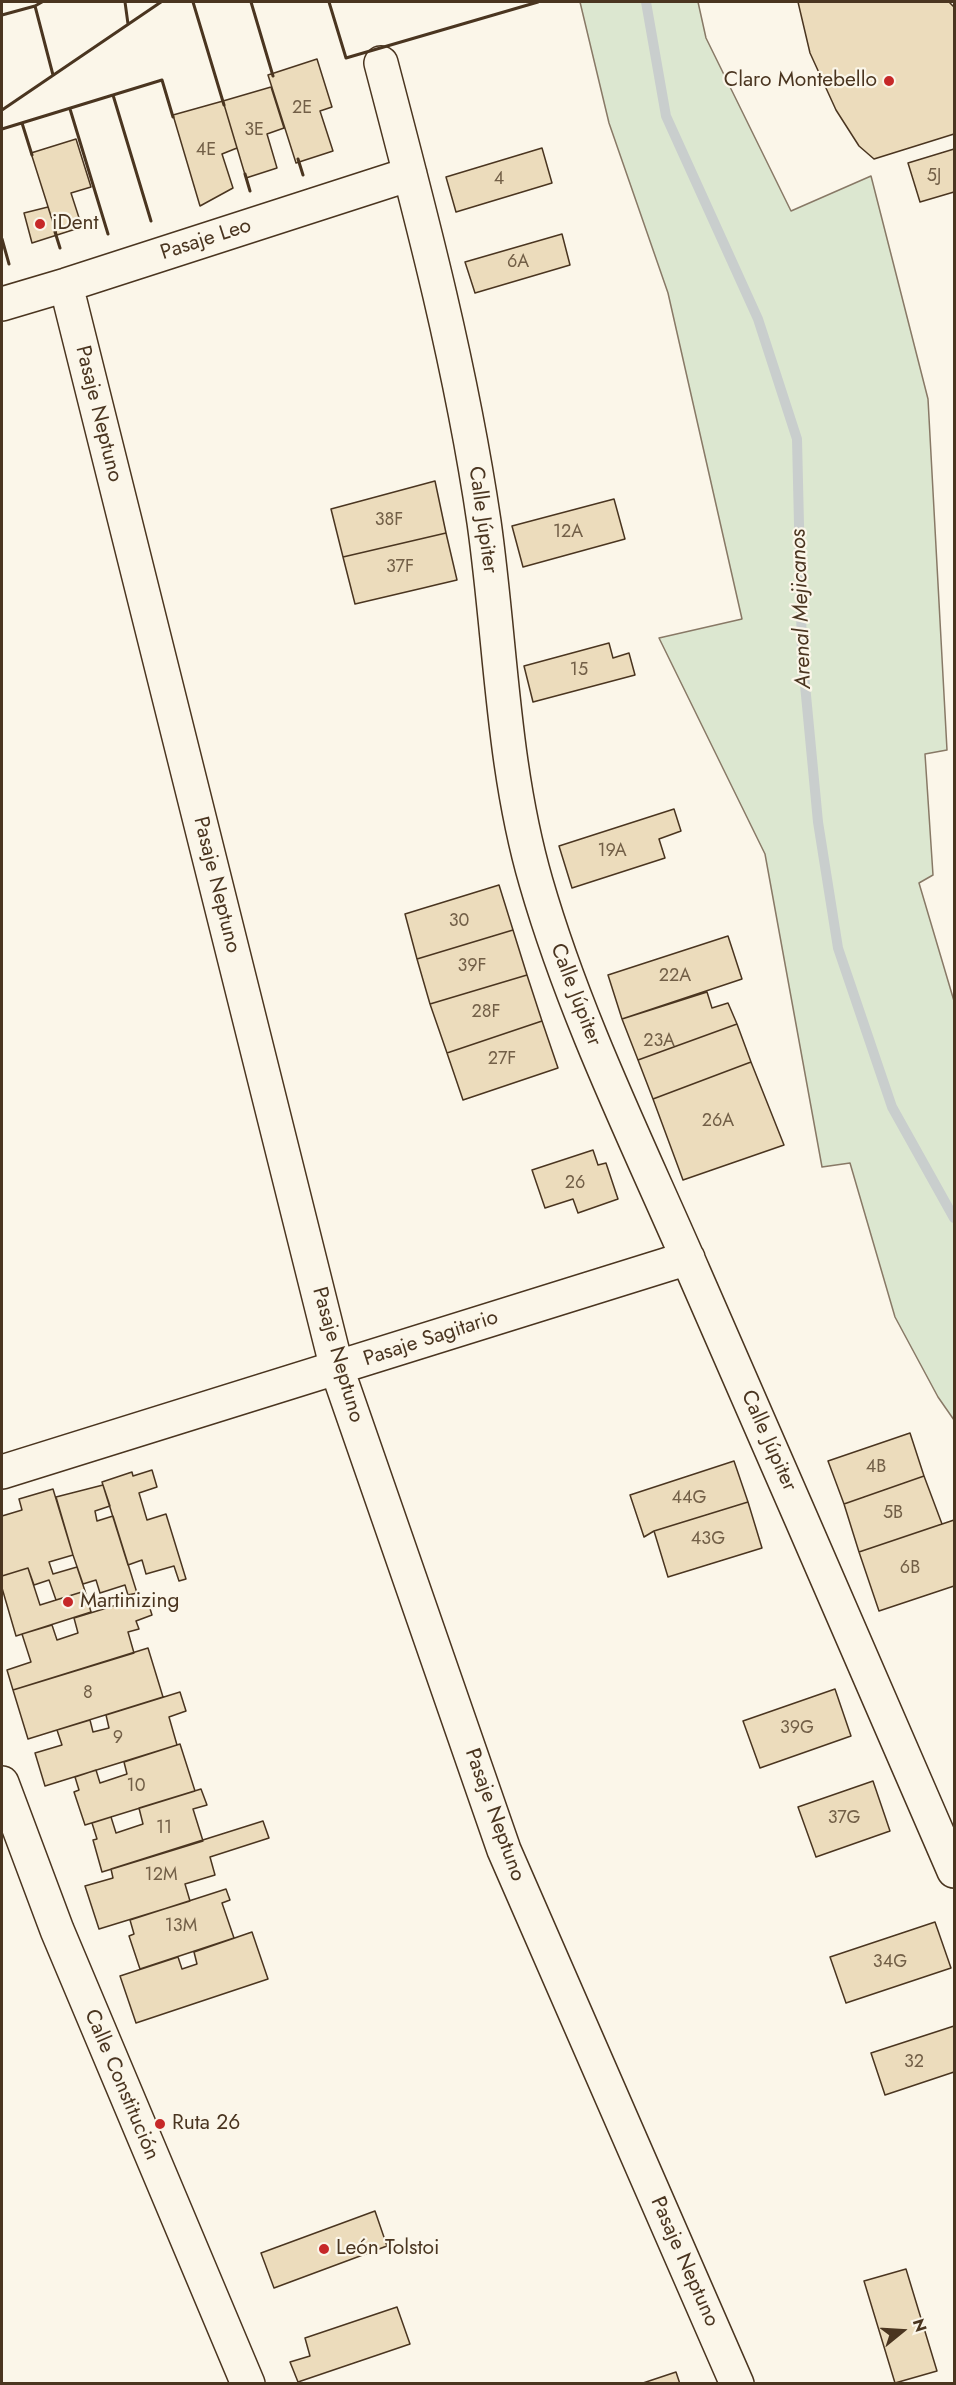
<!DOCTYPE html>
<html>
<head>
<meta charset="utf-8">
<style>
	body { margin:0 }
	#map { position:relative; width:956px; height:2385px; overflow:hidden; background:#fbf6e9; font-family:Jost,sans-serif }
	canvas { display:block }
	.frame { position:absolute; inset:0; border:3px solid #4a3520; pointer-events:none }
	.north { position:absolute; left:872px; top:2301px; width:60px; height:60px; -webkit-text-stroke:4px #fbf6e9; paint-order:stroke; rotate:72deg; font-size:16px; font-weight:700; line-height:24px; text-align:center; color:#4a3520 }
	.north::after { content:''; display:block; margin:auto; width:21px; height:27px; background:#4a3520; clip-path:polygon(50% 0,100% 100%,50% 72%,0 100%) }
</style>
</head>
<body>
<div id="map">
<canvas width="956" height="2385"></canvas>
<div class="frame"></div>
<div class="north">N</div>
</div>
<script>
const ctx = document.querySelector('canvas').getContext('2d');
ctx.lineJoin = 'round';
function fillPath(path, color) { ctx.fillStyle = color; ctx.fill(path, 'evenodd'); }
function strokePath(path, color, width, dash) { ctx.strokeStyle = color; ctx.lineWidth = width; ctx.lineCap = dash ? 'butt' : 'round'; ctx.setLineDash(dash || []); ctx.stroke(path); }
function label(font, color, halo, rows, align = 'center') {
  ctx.font = font + ' Jost,sans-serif'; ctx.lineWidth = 4.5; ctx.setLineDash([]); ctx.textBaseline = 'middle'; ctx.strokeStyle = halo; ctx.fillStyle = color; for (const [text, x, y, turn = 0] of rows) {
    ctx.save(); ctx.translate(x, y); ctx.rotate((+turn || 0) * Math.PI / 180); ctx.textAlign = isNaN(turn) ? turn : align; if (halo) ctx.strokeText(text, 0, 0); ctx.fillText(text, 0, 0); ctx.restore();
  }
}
const green = new Path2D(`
	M580,2H698L706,38L791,211L871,176L928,399L947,750L925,754L933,875L919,883L954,1001V1420L938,1397L895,1317L850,1163L822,1167L765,854L659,638L742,619L668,293L609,123Z`);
fillPath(green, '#dce7d0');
strokePath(green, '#887966', 1.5);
strokePath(new Path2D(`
	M646,2L666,116L758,319L797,439L802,653L818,822L838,948L892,1107L954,1218`), '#c9cecd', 10);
const building = new Path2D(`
	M798,2H949L954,7V134L874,159L859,146L836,110L810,53Z
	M317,59L332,107L320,111L333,151L296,163L268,75Z
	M271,87L284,128L267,134L277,168L246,178L223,101Z
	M223,101L237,148L222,154L233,188L200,206L173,115Z
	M76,139L91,187L71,193L82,227L57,235L31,153Z
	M542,148L552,183L456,212L446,177Z
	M954,149V192L920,202L908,163Z
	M48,207L57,235L32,243L24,213Z
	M562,234L570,265L475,293L465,262Z
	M435,481L446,533L343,557L331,509Z
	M614,499L625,539L523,567L512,526Z
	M446,533L457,580L355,604L343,557Z
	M609,643L613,658L629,653L635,675L533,702L524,666Z
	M674,809L681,831L659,839L665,858L572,888L559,846Z
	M499,885L513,930L417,959L405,914Z
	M513,930L527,975L430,1004L417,959Z
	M728,936L742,979L622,1019L608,975Z
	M527,975L542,1021L447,1053L430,1004Z
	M707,992L712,1008L728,1003L737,1024L638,1060L622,1019Z
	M542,1021L558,1068L463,1100L447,1053Z
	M737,1024L751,1062L653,1099L638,1060Z
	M751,1062L784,1145L683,1180L653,1099Z
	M593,1150L598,1165L606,1163L618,1199L578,1213L573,1199L545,1208L532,1170Z
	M910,1433L924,1476L844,1504L828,1461Z
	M734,1461L748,1502L654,1531L644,1537L630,1495Z
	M152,1470L157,1487L139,1493L147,1520L166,1514L186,1579L179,1581L174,1566L146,1574L142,1560L128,1565L102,1482L132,1472L133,1476Z
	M924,1476L942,1524L859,1552L844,1504Z
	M103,1485L110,1506L95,1511L97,1521L113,1516L137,1593L128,1595L125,1585L100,1593L96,1580L83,1584L73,1555L56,1497Z
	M53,1489L73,1555L49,1562L53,1574L77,1567L85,1591L56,1600L49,1580L34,1585L28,1568L2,1576V1516L22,1510L19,1499Z
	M748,1502L762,1548L668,1577L654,1531Z
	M954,1520V1586L879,1611L859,1552Z
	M28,1568L40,1605L85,1591L91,1612L16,1636L2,1588V1576Z
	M146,1596L152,1615L136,1621L139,1629L128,1632L134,1653L13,1690L7,1670L31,1662L22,1634L52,1625L57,1640L78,1633L74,1618Z
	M148,1648L163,1697L28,1739L13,1690Z
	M835,1689L851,1736L760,1768L743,1721Z
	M180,1692L186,1711L169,1717L177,1745L45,1786L35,1753L62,1745L57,1730L90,1720L93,1732L109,1728L106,1715Z
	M180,1744L195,1791L85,1825L74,1792L79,1790L75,1777L96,1770L100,1783L127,1774L124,1762Z
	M873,1781L890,1831L816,1857L798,1807Z
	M201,1789L207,1805L193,1809L203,1841L102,1872L93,1840L97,1839L92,1823L111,1817L116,1833L143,1824L139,1808Z
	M263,1821L269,1838L210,1857L215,1875L185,1884L190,1901L99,1929L85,1886L113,1878L111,1869Z
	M226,1889L230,1900L222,1903L234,1938L140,1969L129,1936L134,1934L130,1920Z
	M935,1922L951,1968L846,2003L830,1957Z
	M252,1932L268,1979L136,2023L120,1976L178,1957L182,1969L197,1964L194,1952Z
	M954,2026V2072L885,2095L871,2053Z
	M375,2211L387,2246L274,2288L261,2253Z
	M906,2269L937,2371L895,2383L864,2281Z
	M397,2307L410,2344L298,2382L290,2362L310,2356L305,2338Z
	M676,2372L680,2384H640Z`);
fillPath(building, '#ecdcbc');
strokePath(building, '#4a3520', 1.5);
const minor = new Path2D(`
	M381,63C421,215 461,366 484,522C501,642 502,765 536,882C575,1017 638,1144 694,1273C781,1472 868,1672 954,1871
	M66,285L337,1369L504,1850L737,2384
	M2,304L66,285L410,174
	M2,1472L688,1258`);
const secondary = new Path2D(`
	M2,1783L57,1930L248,2384`);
strokePath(minor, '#4a3520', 36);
strokePath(secondary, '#4a3520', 36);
strokePath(minor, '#fbf6e9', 33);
strokePath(secondary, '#fbf6e9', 33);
strokePath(new Path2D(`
	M42,2L35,6L53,75
	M125,2L128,24
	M193,2L224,105
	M251,2L273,76
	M329,2L346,58L538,2
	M2,15L35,6
	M113,95L151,221
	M70,109L108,234
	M2,110L161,2
	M22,123L32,155
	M2,129L162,80L173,117
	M298,159L303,175
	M245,174L250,191
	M55,232L60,248
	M2,239L9,264`), '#4a3520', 3);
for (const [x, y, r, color] of [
	[889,81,6,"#c62828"],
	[40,224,6,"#c62828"],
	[68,1602,6,"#c62828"],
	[160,2124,6,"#c62828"],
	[324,2249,6,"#c62828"]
]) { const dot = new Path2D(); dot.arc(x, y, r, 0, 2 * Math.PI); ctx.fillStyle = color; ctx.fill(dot); strokePath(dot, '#fbf6e9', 2); }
label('18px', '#725f47', null, [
	["2E",302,109],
	["3E",254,131],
	["4E",206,151],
	["5J",934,177],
	["4",499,180],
	["6A",518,263],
	["38F",389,521],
	["12A",568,533],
	["37F",400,568],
	["15",579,671],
	["19A",612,852],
	["30",459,922],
	["39F",472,967],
	["22A",675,977],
	["28F",486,1013],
	["23A",659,1042],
	["27F",502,1060],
	["26A",718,1122],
	["26",575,1184],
	["4B",876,1468],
	["44G",689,1499],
	["5B",893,1514],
	["43G",708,1540],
	["6B",910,1569],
	["8",88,1694],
	["39G",797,1729],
	["9",118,1739],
	["10",136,1787],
	["37G",844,1819],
	["11",164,1829],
	["12M",161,1876],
	["13M",181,1927],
	["34G",890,1963],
	["32",914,2063]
]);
label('21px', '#4a3520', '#fbf6e9', [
	["Claro Montebello",877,81,"right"],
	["iDent",52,224],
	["Martinizing",80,1602],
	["Ruta 26",172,2124],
	["León Tolstoi",336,2249]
], 'left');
label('21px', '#4a3520', '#fbf6e9', [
	["Pasaje Leo",206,240,-18],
	["Pasaje Neptuno",98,414,76],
	["Calle Júpiter",482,520,82],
	["Pasaje Neptuno",216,885,76],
	["Calle Júpiter",575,995,69],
	["Pasaje Sagitario",431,1339,-18],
	["Pasaje Neptuno",337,1355,74],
	["Calle Júpiter",768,1441,66],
	["Pasaje Neptuno",494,1815,70],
	["Calle Constitución",121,2085,67],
	["Pasaje Neptuno",684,2262,66]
]);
label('italic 22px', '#4a3520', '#fbf6e9', [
	["Arenal Mejicanos",802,609,-92]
]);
</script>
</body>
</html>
